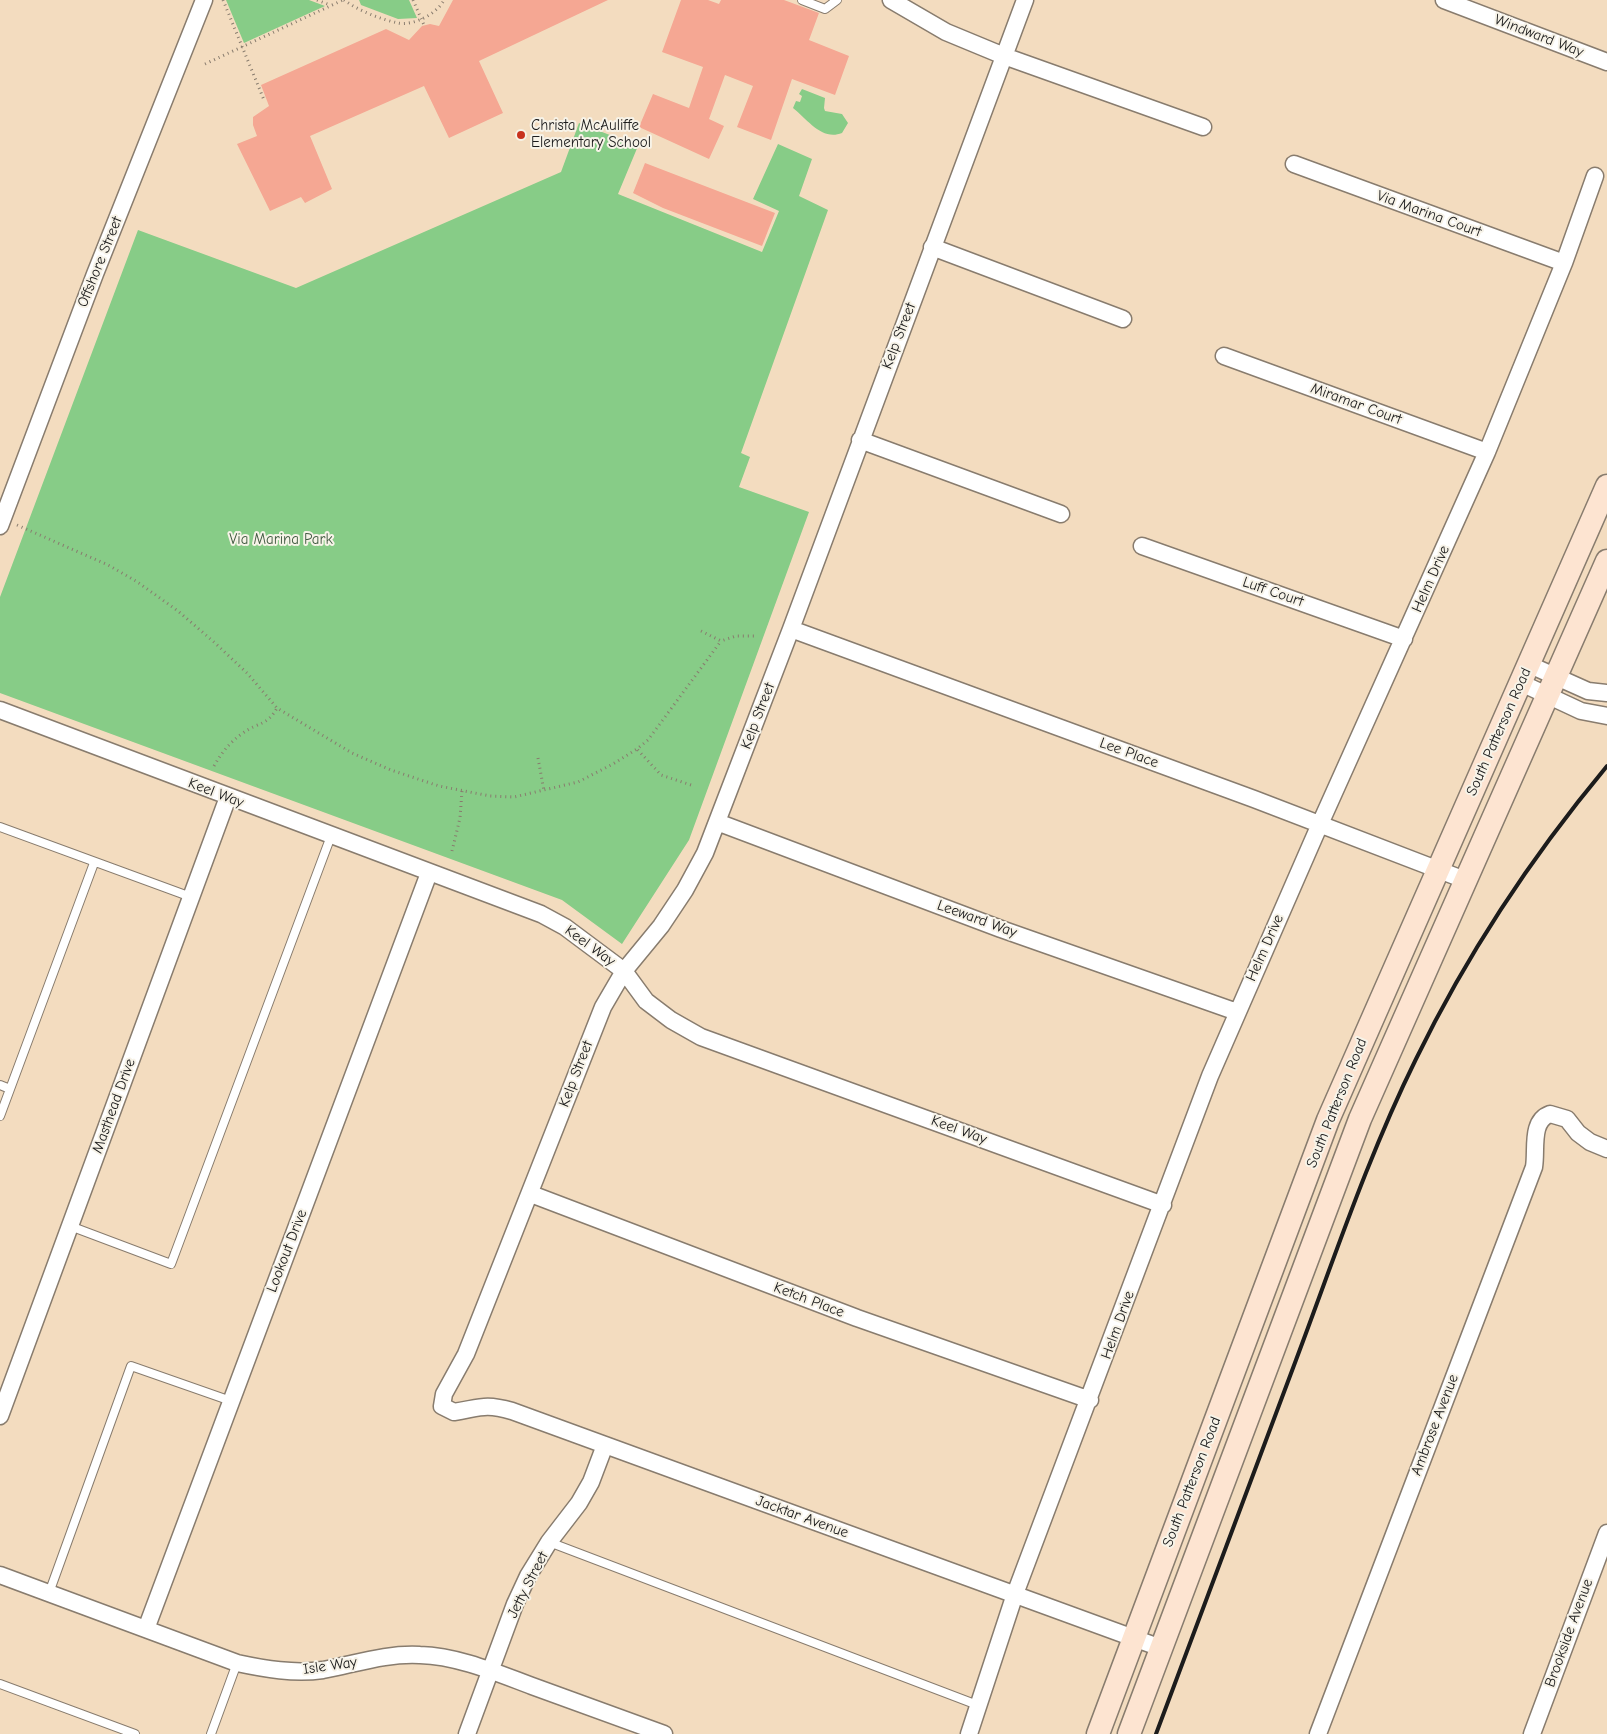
<!DOCTYPE html>
<html>
<head>
<meta charset="utf-8">
<style>
	body { margin:0 }
	canvas { display:block; background:#f3dcbf }
</style>
</head>
<body>
<canvas width="1607" height="1734"></canvas>
<script>
const ctx = document.querySelector('canvas').getContext('2d');
ctx.lineJoin = 'round';
function fillPath(path, color) { ctx.fillStyle = color; ctx.fill(path, 'evenodd'); }
function strokePath(path, color, width, dash) { ctx.strokeStyle = color; ctx.lineWidth = width; ctx.lineCap = dash ? 'butt' : 'round'; ctx.setLineDash(dash || []); ctx.stroke(path); }
function label(font, color, halo, rows, align = 'center') {
  ctx.font = font + ' "Comic Neue",sans-serif'; ctx.lineWidth = 4; ctx.setLineDash([]); ctx.textBaseline = 'middle'; ctx.strokeStyle = halo; ctx.fillStyle = color; for (const [text, x, y, turn = 0] of rows) {
    ctx.save(); ctx.translate(x, y); ctx.rotate((+turn || 0) * Math.PI / 180); ctx.textAlign = isNaN(turn) ? turn : align; if (halo) ctx.strokeText(text, 0, 0); ctx.fillText(text, 0, 0); ctx.restore();
  }
}
fillPath(new Path2D(`
	M226,0H309L325,6L244,43Z
	M359,0H409L417,18L398,19L361,5Z
	M802,89L825,98L824,108L825,111L842,114L848,123L842,133C822,141 808,120 793,108L796,101L800,102L802,96L799,94Z
	M579,123L638,146L618,194L762,252L779,211L753,199L778,144L812,159L799,196L828,210L741,453L750,457L739,487L809,512L689,840L622,944L562,900L0,693V597L138,230L296,288L561,172Z`), '#87cc87');
fillPath(new Path2D(`
	M453,0H608L479,61L503,113L449,138L424,86L310,136L332,189L305,203L301,197L270,211L237,144L257,136L253,125V117L269,106L261,85L386,29L409,40L422,26L430,24L439,26Z
	M681,0H708L719,4L721,0H784L819,13L809,40L849,56L835,95L792,79L771,140L737,127L753,86L725,75L709,119L724,126L709,159L639,127L653,94L689,108L703,67L662,52Z
	M645,163L775,213L762,246L663,208L633,193Z`), '#f5a793');
const lane = new Path2D(`
	M802,0L825,9L837,0
	M0,827L191,897
	M0,1085L10,1089
	M0,1116L94,863
	M70,1226L171,1264L331,836
	M549,1542L980,1706
	M49,1593L131,1366L231,1401
	M0,1684L135,1734
	M211,1734L237,1663`);
const street = new Path2D(`
	M891,0L946,32L1004,56L1203,127
	M1025,0L791,629L705,853L685,890L661,926L624,971L603,1007L466,1354L444,1394L442,1406L454,1412C480,1408 484,1403 512,1411L1161,1648
	M1444,0L1607,62
	M1294,164L1564,263
	M932,247L1123,319
	M1224,356L1487,452
	M860,440L1061,514
	M0,526L95,274L204,0
	M1142,546L1404,639
	M791,629L1254,799L1465,880
	M1530,665L1588,691L1607,693
	M1521,683L1581,711L1607,716
	M0,710L541,914L565,927L624,971L646,1001L671,1020L701,1037L1163,1205
	M717,822L1001,929L1237,1012
	M531,1194L857,1318L1090,1400
	M0,1416L228,797
	M0,1575L237,1663C265,1669 294,1674 323,1670C355,1664 387,1653 420,1655C458,1656 497,1673 532,1686C576,1702 620,1718 664,1734
	M146,1629L429,873
	M467,1734L515,1604L528,1576L549,1542L579,1503L591,1482L605,1445
	M969,1734L1015,1594L1210,1076L1320,824L1487,452L1564,263L1595,176
	M1318,1734L1534,1167C1537,1150 1530,1121 1550,1114L1567,1119L1578,1133L1590,1142L1607,1149
	M1532,1734L1607,1533`);
const secondary = new Path2D(`
	M1098,1734L1328,1120L1607,486
	M1129,1734L1360,1119L1607,561`);
strokePath(lane, '#887c6e', 10);
strokePath(street, '#887c6e', 19);
strokePath(secondary, '#887c6e', 25);
strokePath(new Path2D(`
	M223,0L264,100
	M317,0L330,5
	M344,0C359,11 380,19 398,23C413,26 437,14 444,0
	M413,0L424,25
	M205,64L343,0
	M17,525L108,565L136,581L178,611L215,643L247,673L277,708L352,753L391,770L439,786L490,796L514,797L578,782L613,764L637,749
	M701,631L721,641L736,636H754
	M538,758L544,791
	M214,766C222,752 230,742 243,733C258,722 267,726 277,708
	M691,785L661,775L637,749L648,740L721,641
	M452,851L460,818L462,791`), '#887c6e', 3, [1, 4]);
strokePath(lane, '#fff', 8);
strokePath(street, '#fff', 16);
strokePath(secondary, '#fde4d1', 22);
strokePath(new Path2D(`
	M1156,1734C1203,1609 1249,1485 1296,1360C1334,1259 1368,1156 1416,1059C1467,954 1532,856 1607,766`), '#1c1c1c', 4);
for (const [x, y, r, color] of [
	[521,135,5,"#c8321e"]
]) { const dot = new Path2D(); dot.arc(x, y, r, 0, 2 * Math.PI); ctx.fillStyle = color; ctx.fill(dot); strokePath(dot, '#f7f3e8', 2); }
label('15px', '#1c1c1c', '#f7f3e8', [
	["Windward Way",1539,36,21],
	["Via Marina Court",1429,214,20],
	["Offshore Street",100,262,-68],
	["Kelp Street",899,336,-69],
	["Miramar Court",1356,404,20],
	["Helm Drive",1431,579,-66],
	["Luff Court",1273,592,19],
	["Kelp Street",758,716,-69],
	["South Patterson Road",1499,732,-66],
	["Lee Place",1129,753,20],
	["Keel Way",216,793,21],
	["Leeward Way",977,919,20],
	["Keel Way",590,946,36],
	["Helm Drive",1265,948,-66],
	["Kelp Street",576,1074,-69],
	["South Patterson Road",1337,1103,-68],
	["Masthead Drive",114,1106,-70],
	["Keel Way",959,1130,20],
	["Lookout Drive",287,1251,-69],
	["Ketch Place",809,1300,21],
	["Helm Drive",1118,1325,-70],
	["Ambrose Avenue",1435,1425,-69],
	["South Patterson Road",1192,1482,-69],
	["Jacktar Avenue",802,1517,20],
	["Jetty Street",528,1585,-63],
	["Brookside Avenue",1569,1633,-70],
	["Isle Way",330,1666,-8]
]);
label('15px', '#1c1c1c', '#f7f3e8', [
	["Christa McAuliffe",531,126],
	["Elementary School",531,143]
], 'left');
label('15px', '#415a41', '#f7f3e8', [
	["Via Marina Park",281,540]
]);
</script>
</body>
</html>
